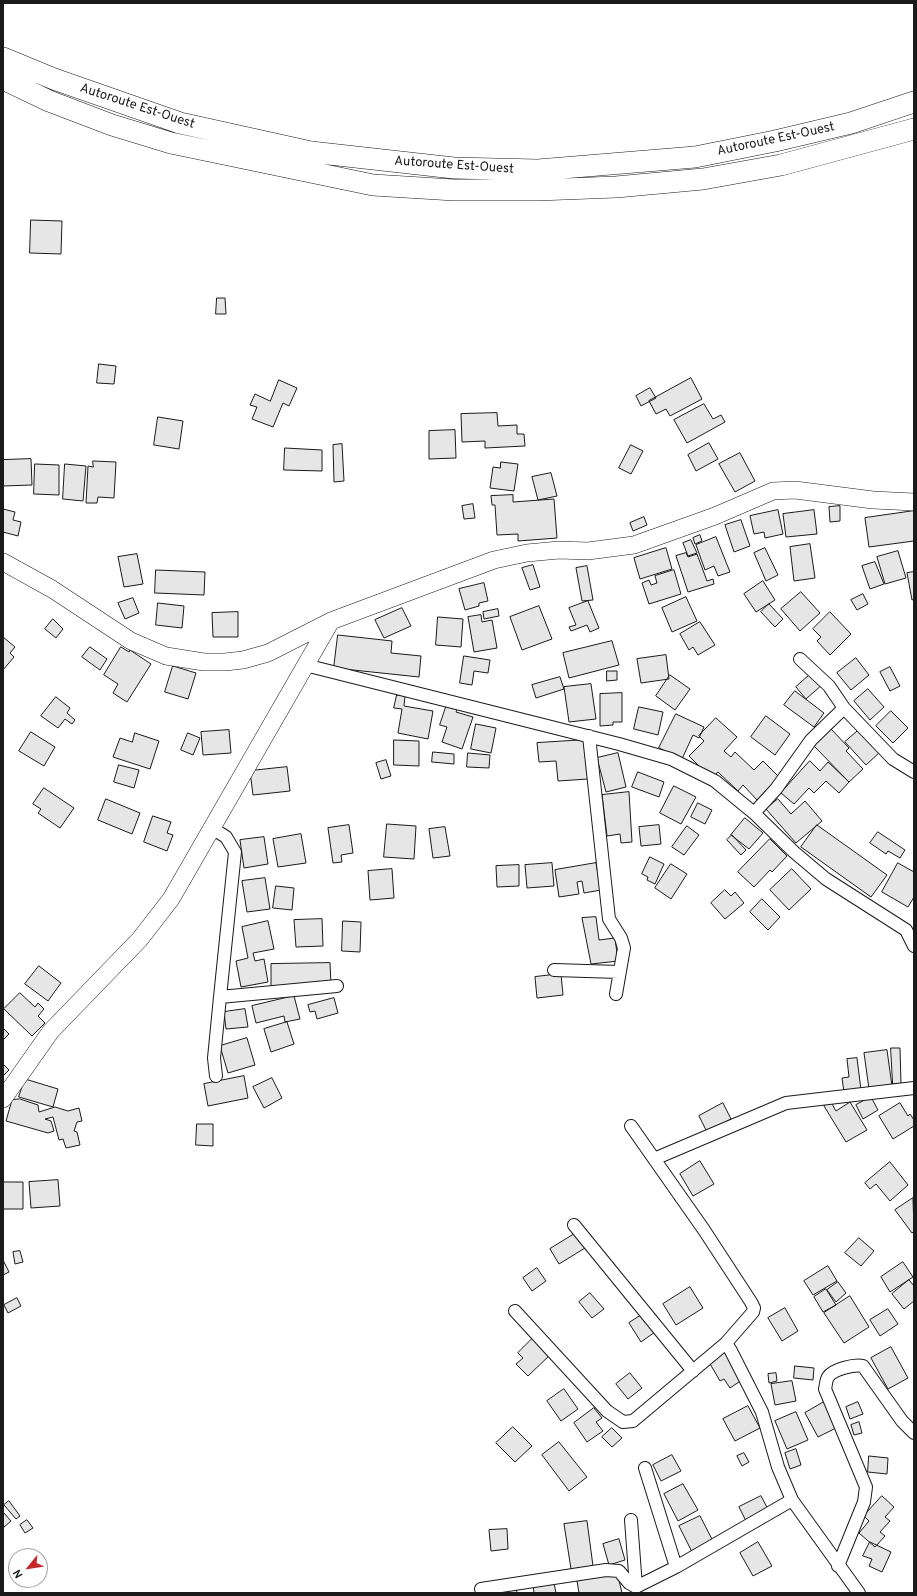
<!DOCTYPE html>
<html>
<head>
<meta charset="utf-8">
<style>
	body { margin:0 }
	#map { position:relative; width:917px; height:1596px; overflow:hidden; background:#fff; font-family:Overpass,sans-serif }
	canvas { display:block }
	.frame { position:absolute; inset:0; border:4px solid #1a1a1a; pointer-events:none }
	.north { position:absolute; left:8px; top:1548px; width:40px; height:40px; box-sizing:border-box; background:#fff; border:1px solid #a3a3a3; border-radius:50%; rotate:240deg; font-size:11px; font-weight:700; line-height:16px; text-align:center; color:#1a1a1a }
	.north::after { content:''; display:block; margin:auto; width:14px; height:18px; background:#c62828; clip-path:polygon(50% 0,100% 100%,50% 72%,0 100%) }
</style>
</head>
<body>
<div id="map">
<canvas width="917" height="1596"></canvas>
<div class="frame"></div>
<div class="north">N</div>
</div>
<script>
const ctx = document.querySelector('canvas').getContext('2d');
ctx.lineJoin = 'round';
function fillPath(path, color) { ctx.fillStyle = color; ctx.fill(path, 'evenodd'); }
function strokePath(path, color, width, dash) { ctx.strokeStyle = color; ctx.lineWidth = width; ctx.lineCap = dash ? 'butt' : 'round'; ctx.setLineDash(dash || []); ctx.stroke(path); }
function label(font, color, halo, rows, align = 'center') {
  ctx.font = font + ' Overpass,sans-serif'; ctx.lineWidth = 3; ctx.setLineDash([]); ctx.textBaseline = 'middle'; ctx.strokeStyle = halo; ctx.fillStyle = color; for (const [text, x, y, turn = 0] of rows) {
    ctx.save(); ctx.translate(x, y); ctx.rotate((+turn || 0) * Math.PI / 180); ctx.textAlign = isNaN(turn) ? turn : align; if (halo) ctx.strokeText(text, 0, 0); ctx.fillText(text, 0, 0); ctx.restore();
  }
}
const building = new Path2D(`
	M31,220L62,221L61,254L30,253Z
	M217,298H225L226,314H216Z
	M99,364L116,366L114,384L97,383Z
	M691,378L702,399L670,416L666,409L656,414L649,401Z
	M279,380L297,388L289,406L283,403L273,427L252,419L257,407L250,405L255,394L270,401Z
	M650,388L656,398L641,406L636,396Z
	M704,404L713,419L721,415L725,422L687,443L674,420Z
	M497,413L498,426L517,425V434H524L525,446L485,448V441L462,442L461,414Z
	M158,417L183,421L179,449L154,445Z
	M455,430L456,458L429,459V431Z
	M709,443L718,459L696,471L688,455Z
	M342,444L344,481L334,482L333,445Z
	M631,445L643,451L631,474L619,468Z
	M285,448L322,450V471L284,470Z
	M740,453L755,481L735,492L719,464Z
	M31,459L32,485L3,486V460Z
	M93,461L116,462L114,498L98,497L97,503H86L88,466L93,467Z
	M501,462L518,464L514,491L490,488L493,467L500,468Z
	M35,464L59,465V495L34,494Z
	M65,464L86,466L83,501L63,499Z
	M551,473L557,496L538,500L532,477Z
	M513,495V502L554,499L557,538L518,541V534L497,535L495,505H492L491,496Z
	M473,504L475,518L464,519L462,506Z
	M840,506V521L830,522L829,507Z
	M3,509L15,512L13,520L21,522L18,536L3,532Z
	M778,510L783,534L765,538L764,532L754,534L750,516Z
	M814,510L817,534L786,537L783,514Z
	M914,511V541L869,547L865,518Z
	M644,517L647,525L633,531L630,523Z
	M741,520L750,546L734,552L725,525Z
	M700,535L702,541L695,544L693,538Z
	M716,537L730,572L718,576L714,566L705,570L696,545Z
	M691,540L697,553L688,556L683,543Z
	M810,544L815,578L794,581L790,547Z
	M666,548L672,569L640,579L634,558Z
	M765,548L778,575L766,581L754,553Z
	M898,551L906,578L885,584L877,557Z
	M686,553L688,557L697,554L707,581L713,579L714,584L688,592L676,556Z
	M137,554L143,584L124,587L118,557Z
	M875,562L884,584L870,589L862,566Z
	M533,565L540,587L530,590L522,568Z
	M587,566L593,600L582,601L576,568Z
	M156,570L205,572L204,595L155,593Z
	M674,570L681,594L649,604L642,583L649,580L651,585L657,583L655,576Z
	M914,572V599L912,600L907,573Z
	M763,581L775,600L756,612L744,594Z
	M484,583L488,601L479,603V606L465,610L459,589Z
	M801,592L820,613L800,631L781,609Z
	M863,594L868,604L857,610L851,600Z
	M686,597L697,621L672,632L662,608Z
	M133,598L139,613L125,619L118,603Z
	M588,601L599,628L590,632L587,625L571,631L569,627L576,625L569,608Z
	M158,603L184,606L182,628L156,625Z
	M769,604L783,619L775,627L761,612Z
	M539,606L552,639L522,650L510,617Z
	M402,608L411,626L384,638L375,620Z
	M498,609L499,616L484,619L483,612Z
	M238,612V637H213L212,613Z
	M830,612L851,634L830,655L817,641L821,637L813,629Z
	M481,615L482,622L492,620L497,648L474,652L468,617Z
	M438,617L463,619L461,647L436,645Z
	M53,619L63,629L56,638L45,629Z
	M700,622L715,645L698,655L693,647L689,650L680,634Z
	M338,635L392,641L391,653L421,656L419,677L334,668Z
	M3,637L15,647L10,653L14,657L3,670Z
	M612,641L619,665L569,678L563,653Z
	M90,647L107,659L100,670L82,657Z
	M121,647L129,652L130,650L151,664L127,702L113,693L118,684L104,675Z
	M666,655L669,679L641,683L637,659Z
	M464,656L490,660L488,673L474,671L472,685L460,683Z
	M856,658L869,675L851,690L837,673Z
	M173,666L196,673L188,699L165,692Z
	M890,667L900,686L890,691L880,672Z
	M607,671H617V680L607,681Z
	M813,672L823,684L806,699L796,687Z
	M670,675L690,689L675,710L656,696Z
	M560,677L564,689L536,698L532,685Z
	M591,684L596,719L569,722L564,687Z
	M868,689L884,707L870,720L854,701Z
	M795,691L824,713L814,727L784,705Z
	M622,693V722H613V725L600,726V694Z
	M397,695L405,696L404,706L433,711L428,739L398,733L402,709L394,708Z
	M56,697L70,708L67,713L75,720L72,724L65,719L58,728L41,716Z
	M447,704L458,708L456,712L473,717L462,749L442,742L447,727L440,725Z
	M639,707L663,712L658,735L634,729Z
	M891,711L908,728L893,743L876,726Z
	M676,714L704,727L699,738L693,735L682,759L659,748Z
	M766,716L790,734L775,755L751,737Z
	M716,718L737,737L724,751L731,757L735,752L754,770L763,761L779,777L757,800L743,785L738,791L718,772L711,778L689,756L704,741L699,736Z
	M476,724L496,728L491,753L471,749Z
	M831,729L849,748L846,751L863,769L849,782L814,746Z
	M860,729L880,752L866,765L845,742Z
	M229,730L231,753L203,755L201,732Z
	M31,732L55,747L44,766L19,751Z
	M135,733L159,741L150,769L113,757L120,738L132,742Z
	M188,733L200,738L193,755L181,750Z
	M394,740L419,741V766L394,765Z
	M585,740L588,779L558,781L556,761L539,762L537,743Z
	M433,752L454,754V764L432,762Z
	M468,753L490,755L489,768L467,767Z
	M618,753L626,787L606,792L597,758Z
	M386,760L391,776L381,779L376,763Z
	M810,761L820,771L828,762L849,782L839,793L826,781L814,793L809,788L794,804L781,793Z
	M119,765L139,770L134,788L114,782Z
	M287,767L290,791L253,795L250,771Z
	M638,772L664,782L659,797L632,787Z
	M674,786L696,797L681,824L660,813Z
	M44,788L74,808L60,828L38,813L41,809L33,804Z
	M629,792L632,842L621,843L620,834L607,836L602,795Z
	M106,799L140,813L132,834L98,820Z
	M778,799L791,814L805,801L822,821L796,843L766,809Z
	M698,803L712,810L705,824L691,817Z
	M153,816L171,822L167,833L173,835L167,851L144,842Z
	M745,818L763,833L749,849L731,835Z
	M387,824L416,826L414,859L384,857Z
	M349,825L353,853L341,855L342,862L333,863L328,828Z
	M659,825L661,844L641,846L639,827Z
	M817,825L887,875L871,897L801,847Z
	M687,826L699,835L684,855L672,847Z
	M445,827L450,856L433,858L429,829Z
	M878,832L905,850L900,858L888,851L886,854L870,843Z
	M301,834L306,863L278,867L273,839Z
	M732,835L746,850L741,855L727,840Z
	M264,837L268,864L244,868L240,840Z
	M770,839L787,856L772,872L770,870L754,887L738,872Z
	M650,857L664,864L655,884L647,880L648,877L642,874Z
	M552,863L554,886L527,888L525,865Z
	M596,863L601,890L584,893L582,881L577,882L579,894L559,897L555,870Z
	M898,863L914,872V897L908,907L882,892Z
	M671,864L687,874L671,899L655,888Z
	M519,865V886L497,887L496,866Z
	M392,869L394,898L370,900L368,871Z
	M792,869L811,889L789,910L770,890Z
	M265,878L270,909L247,912L242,881Z
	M276,886L294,888L292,910L273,908Z
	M725,890L731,896L735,892L744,903L725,919L711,903Z
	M762,899L780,917L768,930L750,912Z
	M596,917L599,940L615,938L618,961L591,964L582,918Z
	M322,919L323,946L296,947L294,920Z
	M268,921L274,949L253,953L255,961L264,959L268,982L241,987L236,961L248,958L242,927Z
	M343,921L361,922L360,952L342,951Z
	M330,963L331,984L271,986V964Z
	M39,966L61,983L48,1001L25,984Z
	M561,974L563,995L537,998L535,977Z
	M20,993L35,1007L38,1003L44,1009L38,1016L45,1023L32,1036L4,1009Z
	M294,996L300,1019L285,1022L284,1016L256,1023L252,1006Z
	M334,998L338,1013L317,1019L315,1011L310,1012L308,1005Z
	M245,1009L248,1027L226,1029L224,1012Z
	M287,1022L294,1044L271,1052L264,1029Z
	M3,1028L9,1034L3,1040Z
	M247,1038L255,1065L228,1073L220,1046Z
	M891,1048H900L901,1084H893Z
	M887,1050L892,1086L869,1089L864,1053Z
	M857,1058L861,1090L844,1092L842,1078L849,1077L847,1059Z
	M3,1064L9,1070L3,1076Z
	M244,1076L248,1098L208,1106L204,1084Z
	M272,1078L282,1098L264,1108L253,1087Z
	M25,1079L58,1089L53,1107L19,1097Z
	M871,1097L878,1110L863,1119L856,1105Z
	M20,1099L38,1105L39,1112L55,1107L68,1111L79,1108L82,1121L77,1122L74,1131L77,1132L80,1145L66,1148L63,1139L59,1140L53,1117L45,1119L51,1121L54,1131L48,1133L6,1121L12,1100Z
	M831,1102L836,1111L850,1102L867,1130L846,1142L824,1106Z
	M723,1103L731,1119L707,1132L699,1116Z
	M900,1103L908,1116L910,1114L914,1120V1126L893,1139L879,1116Z
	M197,1124H213V1146L196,1145Z
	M700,1161L714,1184L693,1196L680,1174Z
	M890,1162L908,1185L890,1201L876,1184L870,1189L865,1183Z
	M58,1180L60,1206L31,1208L29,1182Z
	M3,1182H23V1209H3Z
	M913,1198L914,1231L912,1233L895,1210Z
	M576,1233L585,1248L559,1264L550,1249Z
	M859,1238L874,1251L861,1266L845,1253Z
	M20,1251L23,1262L15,1264L13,1252Z
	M3,1260L9,1272L3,1275Z
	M903,1262L913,1277L890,1292L881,1277Z
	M828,1266L837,1281L813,1295L804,1281Z
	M537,1268L546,1281L532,1291L523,1278Z
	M909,1280L914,1286V1301L904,1309L892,1294Z
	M838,1282L846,1293L836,1302L827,1290Z
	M690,1287L703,1308L676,1325L663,1304Z
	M826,1289L836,1305L823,1312L814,1297Z
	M590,1293L604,1309L592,1318L579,1302Z
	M850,1296L869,1327L844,1343L824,1313Z
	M17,1298L21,1306L8,1313L4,1305Z
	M785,1308L798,1331L782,1341L768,1318Z
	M888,1309L898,1324L880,1336L870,1320Z
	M643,1314L655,1332L641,1342L629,1323Z
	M535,1336L551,1354L528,1376L516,1364L523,1358L518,1353Z
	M891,1347L908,1378L888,1389L871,1358Z
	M725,1352L742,1380L730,1388L724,1379L720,1381L709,1362Z
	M795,1366L814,1368L813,1380L794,1378Z
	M630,1373L642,1388L628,1399L616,1384Z
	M776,1373L777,1381L769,1383L768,1374Z
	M792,1381L796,1401L775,1405L771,1384Z
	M564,1389L578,1409L561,1421L547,1401Z
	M824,1402L838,1427L818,1437L805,1413Z
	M858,1402L863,1414L850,1419L846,1407Z
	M748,1406L760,1428L735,1441L723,1419Z
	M594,1408L602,1418L596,1422L603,1431L587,1442L574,1423Z
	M796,1412L808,1440L787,1449L775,1421Z
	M859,1422L862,1433L854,1435L851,1425Z
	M513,1427L532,1446L515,1462L496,1443Z
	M612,1428L622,1438L612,1447L602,1437Z
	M559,1442L587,1477L569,1491L542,1455Z
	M796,1449L801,1465L790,1469L785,1453Z
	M744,1453L749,1462L742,1466L737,1456Z
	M672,1455L681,1471L661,1481L653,1465Z
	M869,1456L888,1458L887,1474L868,1472Z
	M683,1484L698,1510L678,1521L664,1494Z
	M761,1496L769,1511L747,1523L739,1507Z
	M882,1496L894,1507L885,1517L890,1521L880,1532L885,1536L875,1547L859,1533L869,1521L864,1516Z
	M9,1501L20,1516L16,1519L4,1505Z
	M3,1512L11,1521L3,1528Z
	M700,1516L714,1543L693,1554L679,1526Z
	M27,1520L33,1528L25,1533L20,1525Z
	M587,1521L593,1566L571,1569L564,1524Z
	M507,1529L508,1549L491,1551L489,1530Z
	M619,1539L625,1560L609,1565L603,1544Z
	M758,1542L772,1566L753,1576L740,1553Z
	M870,1542L891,1552L882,1572L869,1566L872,1559L863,1556Z
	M617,1572L622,1593H579L577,1581Z
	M554,1583L556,1593H534L533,1585Z
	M516,1585L517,1593H479Z`);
fillPath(building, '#e6e6e6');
strokePath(building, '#1a1a1a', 1);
const minor = new Path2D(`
	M800,659L829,686L844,708L893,759L914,772
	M305,665L619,744L671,759L715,781L754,813L794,852L826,879L906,930L914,946
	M589,736L609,919L621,938L624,948L616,994
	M754,813L776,789L811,740L844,708
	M212,828L226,837L235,852L220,997L337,986
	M554,970L619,972
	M216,1076L214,1058L220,997
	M654,1159L786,1103L914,1088
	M574,1225L693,1371
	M515,1311L607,1411L623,1422L633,1421L726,1343L753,1312L754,1308L751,1302L704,1230L631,1126
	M726,1343L731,1351L762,1412L778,1467L792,1500L859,1593
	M645,1468L676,1567
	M631,1520L636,1587
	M838,1566L864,1502L866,1487L825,1389C826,1385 826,1380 828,1377C833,1369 855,1364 863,1366L902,1421L914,1433
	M636,1587L676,1567L792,1500
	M481,1589L606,1570L619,1571L629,1583L636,1587`);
const secondary = new Path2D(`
	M3,562L52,589L131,641L166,656L204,662H225L243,660L268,653L331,621L494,560L527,553L559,550L588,551L634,545L715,516L773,491L795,490L873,500L914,502
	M3,1099L51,1031L140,939L171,899L331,621`);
const motorway = new Path2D(`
	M3,58L54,79L180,123L311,152L454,168L538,170L695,157L775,141L851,123L914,102
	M3,79L49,101L112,125L171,143L373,185L454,190H538L616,187L703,179L781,165L914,129`);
strokePath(minor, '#1a1a1a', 14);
strokePath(secondary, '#1a1a1a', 18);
strokePath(motorway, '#1a1a1a', 22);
strokePath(minor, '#fff', 12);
strokePath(secondary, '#fff', 17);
strokePath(motorway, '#fff', 21);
label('13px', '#1a1a1a', '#fff', [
	["Autoroute Est-Ouest",137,107,18],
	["Autoroute Est-Ouest",776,140,-12],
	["Autoroute Est-Ouest",454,166,4]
]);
</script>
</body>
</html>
